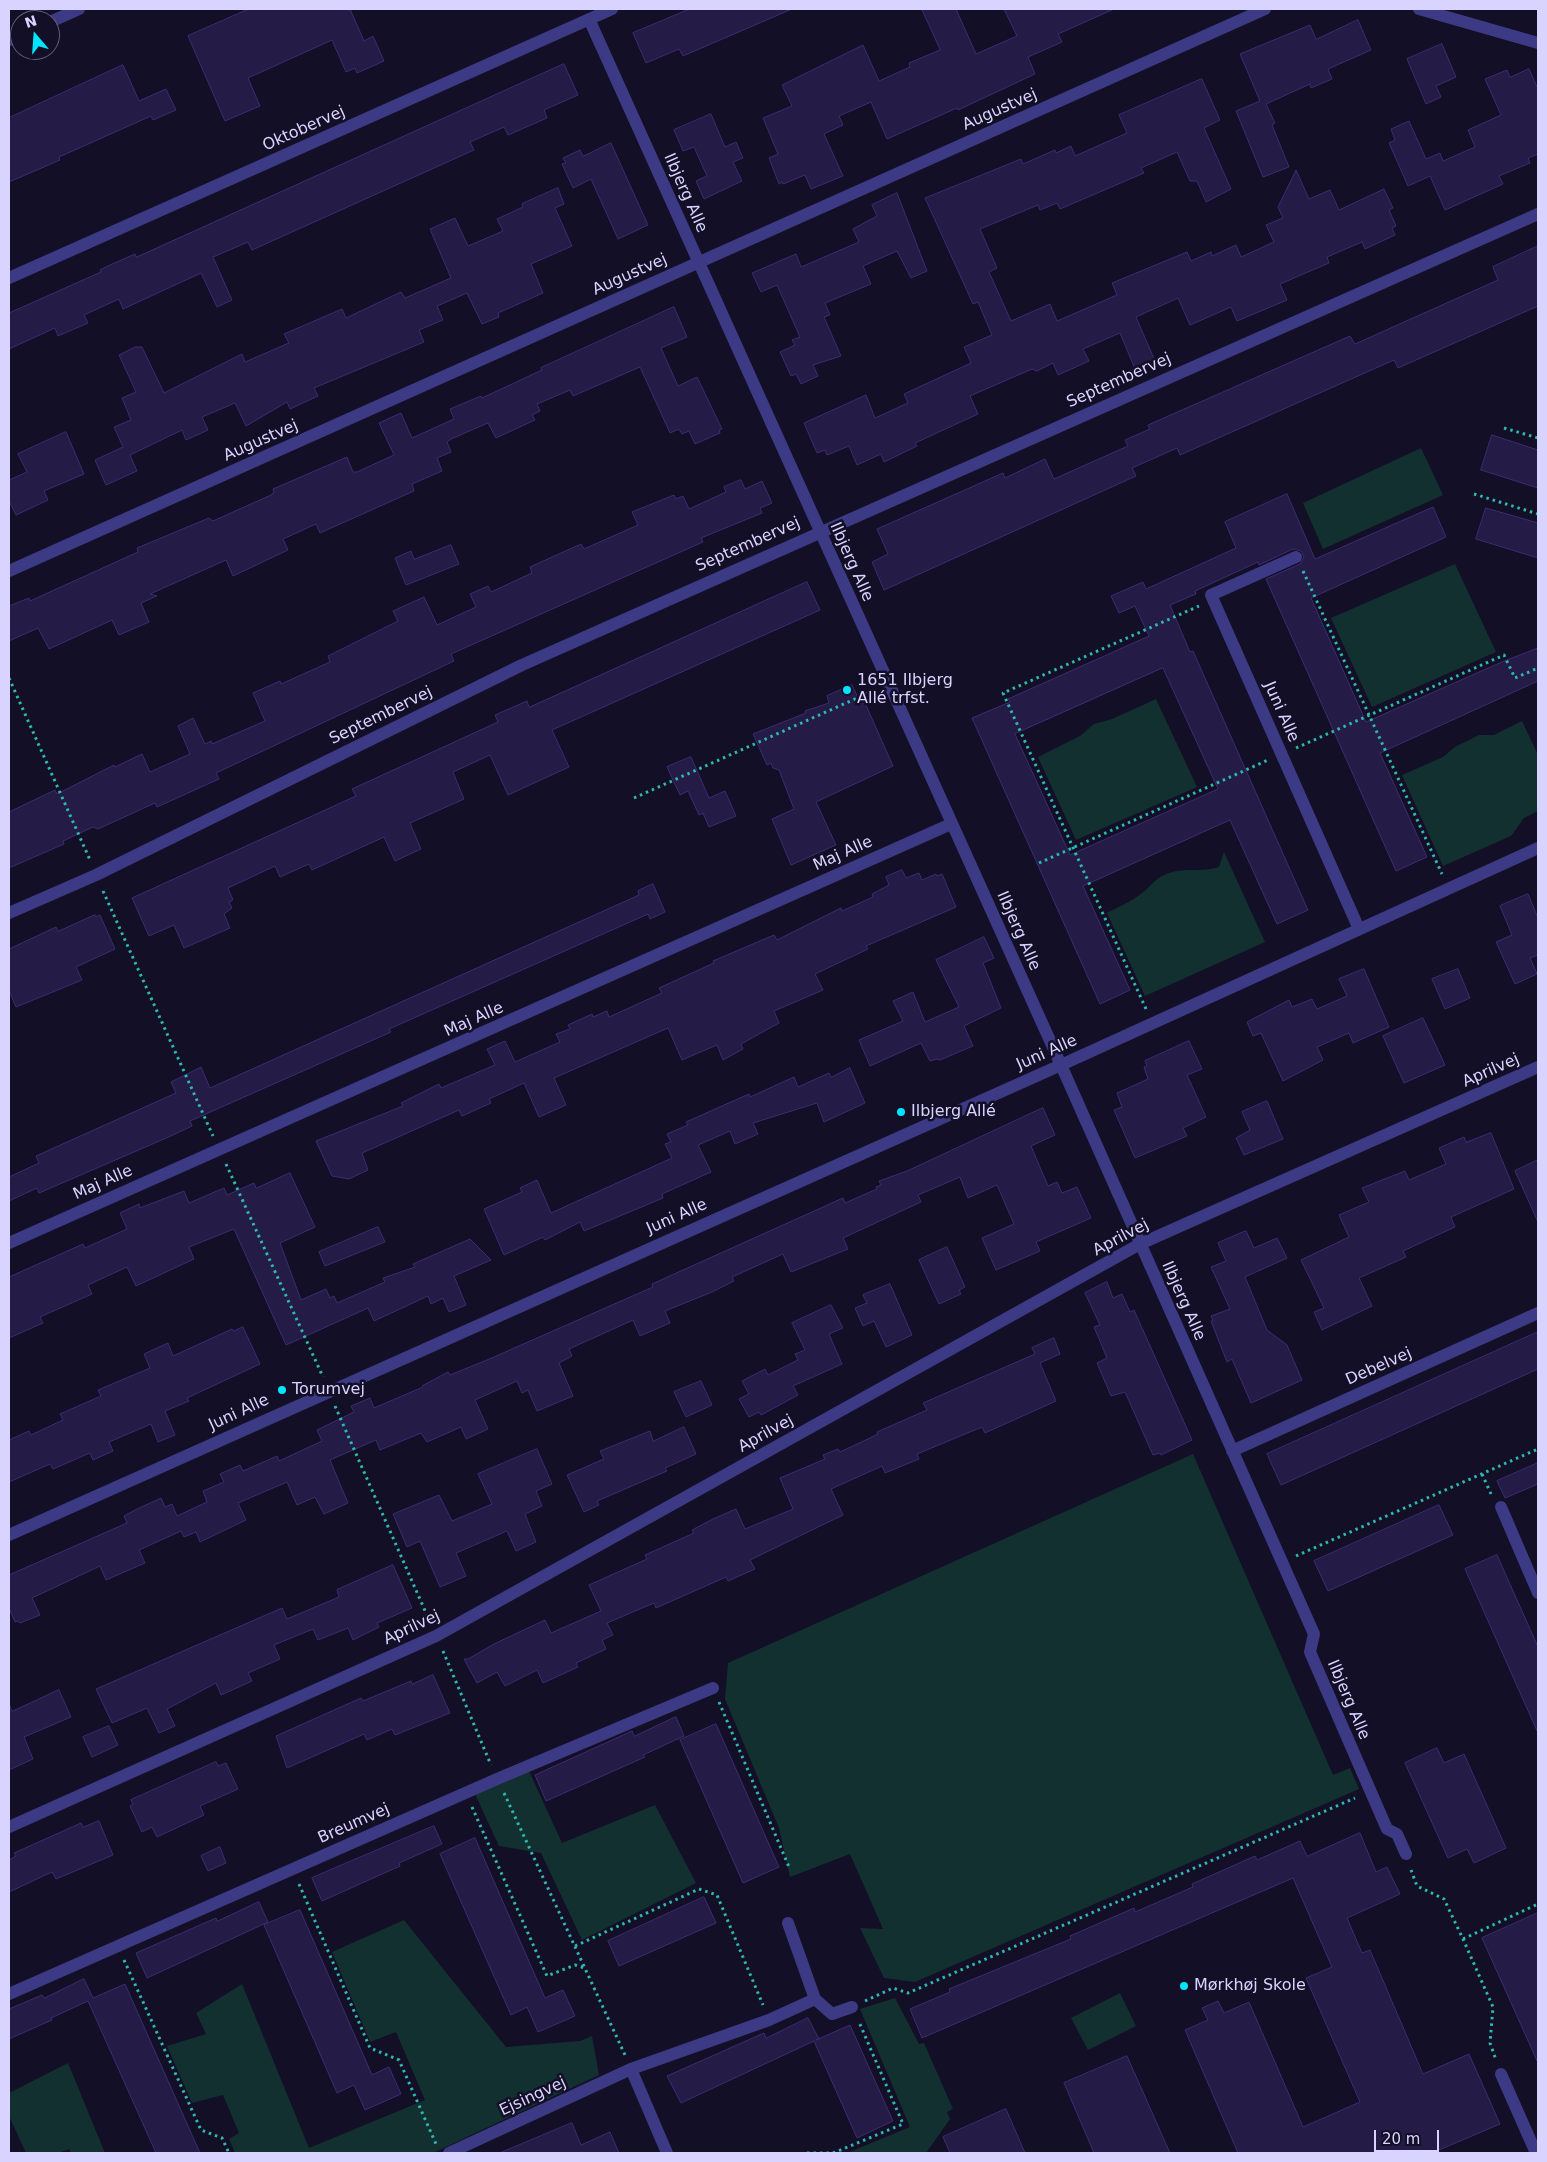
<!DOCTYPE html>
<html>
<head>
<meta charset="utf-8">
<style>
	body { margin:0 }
	#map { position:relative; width:1547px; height:2162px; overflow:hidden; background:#130f26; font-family:"DejaVu Sans",sans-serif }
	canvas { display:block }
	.frame { position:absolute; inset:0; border:10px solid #d9d4ff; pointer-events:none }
	.north { position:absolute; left:10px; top:10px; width:50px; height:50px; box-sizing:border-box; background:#130f26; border:1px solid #625e7d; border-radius:50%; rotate:342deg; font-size:14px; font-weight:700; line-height:20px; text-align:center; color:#d9d4ff }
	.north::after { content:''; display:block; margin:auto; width:18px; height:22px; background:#00e5ff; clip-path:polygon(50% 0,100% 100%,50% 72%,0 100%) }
	.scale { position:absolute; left:1374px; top:2130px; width:65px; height:22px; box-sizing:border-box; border:2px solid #d9d4ff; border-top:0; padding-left:6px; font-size:15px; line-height:18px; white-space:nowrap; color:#d9d4ff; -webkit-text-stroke:4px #130f26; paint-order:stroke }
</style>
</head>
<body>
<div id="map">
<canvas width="1547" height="2162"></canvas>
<div class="frame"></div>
<div class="north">N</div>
<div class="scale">20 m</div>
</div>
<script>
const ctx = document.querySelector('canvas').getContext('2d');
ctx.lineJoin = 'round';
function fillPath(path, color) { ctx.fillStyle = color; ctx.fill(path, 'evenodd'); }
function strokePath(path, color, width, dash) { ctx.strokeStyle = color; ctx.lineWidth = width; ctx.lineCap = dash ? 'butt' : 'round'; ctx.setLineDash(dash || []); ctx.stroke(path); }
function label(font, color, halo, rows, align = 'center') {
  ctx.font = font + ' "DejaVu Sans",sans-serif'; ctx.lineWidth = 5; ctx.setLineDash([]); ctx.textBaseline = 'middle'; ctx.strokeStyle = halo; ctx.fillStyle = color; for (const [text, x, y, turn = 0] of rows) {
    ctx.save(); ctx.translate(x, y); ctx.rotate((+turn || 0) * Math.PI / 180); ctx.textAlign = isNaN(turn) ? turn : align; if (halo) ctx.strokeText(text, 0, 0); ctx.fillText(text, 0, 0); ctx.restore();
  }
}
fillPath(new Path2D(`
	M1421,448L1443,495L1323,549L1303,503Z
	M1455,564L1496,652L1372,707L1331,618Z
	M1156,699L1197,787L1076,840L1038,757L1080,736L1094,724L1112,719Z
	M1522,721L1538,755V811L1524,818L1511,836L1443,866L1402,775L1443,757L1455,747L1479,735H1494Z
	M1224,852L1265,942L1145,996L1107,913C1118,907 1132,901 1141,894C1151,886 1156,877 1169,873C1186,867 1200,873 1219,867Z
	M1193,1454L1333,1775L1350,1768L1359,1789L915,1982L884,1978L860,1928L883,1929L850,1854L790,1877L779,1828L725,1699L728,1663Z
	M529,1771L562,1843L655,1805L696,1883L582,1940L541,1853L499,1846L475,1794Z
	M404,1920L506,2047L580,2041L592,2036L599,2075L433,2153H235L229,2139L239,2133L223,2095L192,2103L167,2046L206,2034L196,2013L242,1984L309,2148L425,2100L396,2032L370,2042L332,1952Z
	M1120,1993L1136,2026L1088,2050L1071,2018Z
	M895,1998L919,2044L924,2043L953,2109L947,2112L950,2119L926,2153H847L910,2127L860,2009Z
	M68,2063L105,2153H71L69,2149L58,2153H26L9,2116V2093Z`), '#12302f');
const building = new Path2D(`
	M249,9H350L364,41L373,36L384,61L357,73L355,68L346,72L332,40L248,78L260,106L225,121L188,36Z
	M690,9H792L683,56L679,49L646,63L633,33Z
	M922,9H956L976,54L1017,36L1004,9H1114L1058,34L1062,42L1028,57L1035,74L958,110L957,108L887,139L871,102L839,116L843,125L824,134L843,176L811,189L805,175L783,184L782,182L779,184L769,158L778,154L763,118L792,106L782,85L863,45L879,81L910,67L909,63L940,50Z
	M1358,20L1371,50L1328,69L1332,79L1311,88L1310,84L1266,104L1275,123L1272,125L1289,167L1263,177L1236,111L1260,101L1240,54L1310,25L1316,39Z
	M1442,44L1456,77L1436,86L1441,97L1426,104L1407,59Z
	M564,64L578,95L544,110L547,118L508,135L504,127L470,142L474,150L252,250L248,242L213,257L232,300L217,307L201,273L123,309L119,299L84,315L88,323L58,336L55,328L9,349V313L101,272L100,270L110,265L135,254L136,257Z
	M123,65L139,101L166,89L176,110L153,120L151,116L59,157L60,160L9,182V118Z
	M1529,69L1538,89V154L1528,158L1530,163L1499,176L1503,184L1445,210L1430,176L1408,186L1389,143L1395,140L1391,129L1409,121L1426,159L1440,153L1443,161L1475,147L1468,130L1501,115L1485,79L1507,70L1510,77Z
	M1202,79L1220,120L1204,128L1231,189L1206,202L1197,181H1190L1177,152L1141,168L1144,173L1060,209L1057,203L1040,210L1038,205L980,229L997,268L989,272L1011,321L1050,304L1057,321L1117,295L1112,283L1187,252L1191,261L1211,252L1212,256L1236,245L1241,257L1274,242L1266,225L1283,218L1278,207L1296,170L1309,199L1330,190L1339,210L1384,189L1393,208L1389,210L1396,226L1392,228L1395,235L1365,249L1362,242L1327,257L1329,263L1280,284L1287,300L1237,321L1231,307L1190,325L1178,298L1136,317L1155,361L1135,369L1120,333L1083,349L1089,361L1058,375L1053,363L1037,371L1032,369L970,396L978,414L915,443L917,446L884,462L881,454L857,465L849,446L827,455L825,450L817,453L804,423L866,395L875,418L908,403L904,394L971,363L964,347L992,335L978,302L973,304L925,198L1021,159L1023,164L1055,150L1056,153L1071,146L1075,156L1127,133L1119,115Z
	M711,114L725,147L736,142L743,158L733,162L742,181L704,199L696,181L707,176L694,147L683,151L674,130Z
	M611,143L648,225L618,239L591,179L573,188L562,164L566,163L563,158L580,150L583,156Z
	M558,188L564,204L555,208L572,246L531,264L543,293L498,313L499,317L482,324L467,293L437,306L443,320L419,330L424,342L314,388L318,396L290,409L287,402L246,426L235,403L202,417L208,430L186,440L182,430L130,455L137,471L106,485L95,460L123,447L114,427L131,420L122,398L136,392L119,355L135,347H142L164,393L242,354L245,362L289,343L284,334L342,309L346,318L401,292L405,298L451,278L430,229L455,218L468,246L503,231L497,219L523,207L522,204Z
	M897,193L927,271L911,278L897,251L863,266L871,284L825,303L830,315L824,317L841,356L813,365L818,376L801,384L796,374L791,376L780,352L795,345L792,340L800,337L777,285L761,292L752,273L796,254L801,267L859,242L853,229L877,216L872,205Z
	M1538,246V306L1398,368L1394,360L1180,455L1177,448L1132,468L1136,476L884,590L872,562L888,554L877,529L1003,473L1005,478L1045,459L1054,479L1128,446L1125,440L1150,429L1148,425L1350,336L1355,344L1498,280L1493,267Z
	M674,307L687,337L661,348L678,386L697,377L722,429L719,430L720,433L695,444L689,431L682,434L679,429L670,433L640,367L573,396L570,390L537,404L540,411L532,415L535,420L496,438L488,423L451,439L447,442L451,452L437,458L442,471L412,484L414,491L320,533L316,524L283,539L288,550L233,576L226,560L150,594L157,596L141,603L149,622L119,635L112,620L49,649L38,628L9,641V606L29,598L30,601L138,552L137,548L209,518L213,521L271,495L274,492L273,489L347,457L353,472H357L394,455L379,423L401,413L412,438L454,419L450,409L481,396L482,398L542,370L541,368Z
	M66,432L84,474L44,491L48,500L16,515L9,501V480L27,472L18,454Z
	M1492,435L1538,450V488L1481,470Z
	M741,480L745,489L762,481L772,503L760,508L762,513L701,538L703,542L451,654L454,661L216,773L219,779L157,807L155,803L98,829L93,827L63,841L64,844L9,868V812L55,790L57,794L114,765L115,767L142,754L150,772L190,754L178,726L193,718L205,744L211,741L212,744L265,721L253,693L280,681L281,684L330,662L328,656L398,621L393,611L424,597L437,625L476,607L470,594L488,586L491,592L532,573L530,567L581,544L584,549L638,525L632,512L674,495L676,499L683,496L689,509L726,492L724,487Z
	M1287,494L1315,559L1433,507L1446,537L1311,598L1366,722L1504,661L1538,648V681L1380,753L1427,857L1396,871L1266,579L1300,564L1304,557L1301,551L1293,549L1259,565L1258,562L1195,591L1196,594L1170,605L1190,652L1193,651L1308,910L1277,924L1230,820L1083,886L1130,990L1100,1004L972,718L1010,702L1008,699L1149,636L1135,606L1119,613L1111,596L1143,582L1146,589L1236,548L1225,522ZM1163,668L1218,789L1070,855L1015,734Z
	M1486,508L1538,523V558L1476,539Z
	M451,545L459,564L406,585L395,558L411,551L414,559Z
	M807,582L820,610L552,730L569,767L508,795L490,755L453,772L464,799L410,823L421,849L395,861L384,837L312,870L309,864L280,877L275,866L228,888L233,900L229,902L232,908L224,914L230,928L184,948L174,925L149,936L132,898L356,796L352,789L498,722L495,715L527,701L529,707Z
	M852,685L861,704L865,703L893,766L816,802L836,845L791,865L772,819L794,809L779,770L773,768L771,763L767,765L753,734L806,713L805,711L829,703L827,696Z
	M691,757L709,798L725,791L736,816L709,827L703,813L699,815L688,791L680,795L667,767Z
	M902,870L906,878L919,873L922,880L936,874L937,876L942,874L956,907L866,946L868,949L815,974L823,990L774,1011L779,1023L741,1044L743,1049L723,1060L717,1045L682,1060L668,1028L554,1078L566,1105L539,1117L524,1083L489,1099L491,1103L462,1116L459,1110L362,1153L368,1170L349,1179L332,1176L316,1141L403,1106L401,1103L439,1084L441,1088L495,1065L487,1049L505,1041L515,1062L560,1042L556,1034L570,1029L568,1025L592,1014L593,1017L607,1011L609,1017L662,993L659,988L714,963L713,961L774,935L777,940L841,908L842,911L873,897L872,894L889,885L886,877Z
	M653,884L665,912L650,919L648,914L389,1029L391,1032L190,1121L192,1126L171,1136L39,1193L37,1188L9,1201V1177L39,1163L36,1156L176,1093L171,1082L201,1067L210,1088L639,895L638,891Z
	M1528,894L1538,918V955L1530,958L1537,974L1515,984L1496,942L1512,935L1500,906Z
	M95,915V917L100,915L115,949L76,967L82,980L16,1007L9,990V949L56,927L58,931Z
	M984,937L994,958L983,963L1001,1008L964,1026L973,1046L940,1060L937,1059L930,1061L921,1043L870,1066L859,1040L903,1021L893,1001L913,992L925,1022L959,1007L936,960Z
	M1364,969L1389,1027L1353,1043L1349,1033L1317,1047L1323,1060L1283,1081L1261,1033L1253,1036L1247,1022L1289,1000L1292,1007L1312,999L1317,1009L1347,996L1339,979Z
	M1458,969L1470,998L1445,1009L1432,979Z
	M1423,1018L1445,1065L1404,1083L1383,1036Z
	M1189,1041L1202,1069L1187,1075L1206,1117L1183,1128L1187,1136L1135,1158L1114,1110L1122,1107L1117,1093L1148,1079L1144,1067L1147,1066L1145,1061Z
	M850,1068L865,1103L824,1122L817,1103L753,1123L758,1134L735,1144L730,1131L698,1145L711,1172L662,1194L663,1198L584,1231L580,1222L545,1240L543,1237L504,1255L484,1209L522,1192L520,1188L537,1180L551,1213L672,1158L665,1144L671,1142L667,1134L688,1125L686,1122L749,1094L750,1097L794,1077L798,1087L829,1073L831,1077Z
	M1267,1101L1283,1139L1244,1155L1236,1138L1250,1130L1242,1112Z
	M1043,1108L1055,1135L1031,1146L1048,1186L1057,1182L1062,1193L1077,1187L1091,1218L1036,1242L1040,1251L996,1270L982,1238L1014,1224L997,1185L968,1198L960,1177L918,1195L921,1202L843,1238L848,1249L791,1272L783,1254L732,1277L734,1281L712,1292L665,1311L670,1323L640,1336L633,1320L569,1349L572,1356L559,1363L573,1396L537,1411L528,1390L522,1393L517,1381L475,1400L488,1429L466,1439L461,1427L427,1442L421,1433L380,1450L376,1440L330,1460L348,1503L324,1514L315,1497L297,1505L287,1482L238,1503L246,1520L200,1542L196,1532L184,1537L181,1531L139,1550L145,1563L106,1580L100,1566L32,1598L40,1615L20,1623L18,1621L15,1622L9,1608V1575L127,1523L124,1516L137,1509L161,1498L165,1507L172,1504L177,1516L207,1502L203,1491L224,1482L220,1474L240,1465L243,1471L277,1456L279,1461L322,1441L317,1430L354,1412L351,1406L370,1398L374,1408L423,1387L422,1386L448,1372L450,1375L487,1360L653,1287L652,1284L823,1207L843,1198L845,1203L877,1189L876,1187L881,1185L879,1181L907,1171Z
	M1491,1133L1514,1189L1451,1217L1455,1227L1403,1251L1406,1257L1359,1278L1372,1306L1322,1330L1314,1312L1324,1308L1301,1260L1349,1237L1339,1215L1369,1202L1362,1188L1405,1171L1409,1180L1446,1164L1439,1148L1464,1137L1466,1142Z
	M1538,1160V1222L1515,1171Z
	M290,1173L315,1227L280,1243L301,1300L326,1289L330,1298L334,1296L337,1303L385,1282L383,1278L415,1267L413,1264L470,1239L491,1260L454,1276L466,1305L449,1312L443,1298L431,1304L428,1296L374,1321L368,1308L286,1345L234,1229L189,1247L194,1259L136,1286L127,1267L88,1285L92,1294L40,1317L43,1323L9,1338V1277L83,1244L85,1248L127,1229L120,1213L139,1204L140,1208L184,1191L189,1203L224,1188L227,1195L254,1183L256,1188Z
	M378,1227L385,1242L325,1266L319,1252Z
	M1246,1231L1254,1248L1277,1238L1287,1258L1245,1277L1267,1330L1287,1345L1302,1380L1251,1403L1232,1359L1227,1362L1211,1321H1213L1211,1316L1230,1309L1211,1267L1226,1261L1218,1243Z
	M947,1247L965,1287L959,1290L961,1294L939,1304L919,1260Z
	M1107,1282L1113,1298L1122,1294L1130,1312L1134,1310L1192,1440L1161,1455L1160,1453L1153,1455L1125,1392L1111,1396L1097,1363L1107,1358L1094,1327L1100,1325L1085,1293Z
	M890,1284L912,1335L886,1347L874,1321L863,1326L855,1308L867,1303L863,1295Z
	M831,1305L843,1328L829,1334L842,1364L793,1386L798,1395L761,1415L759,1412L749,1417L739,1399L749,1394L742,1381L765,1369L768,1375L798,1360L795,1354L805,1350L792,1323Z
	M243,1327L260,1364L187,1398L189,1401L165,1411L175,1435L158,1442L151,1424L109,1442L113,1451L93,1460L90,1453L53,1469L50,1464L9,1482V1440L29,1431L31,1435L63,1420L60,1414L101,1396L98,1390L150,1368L144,1354L168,1343L173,1356L232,1329L233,1331Z
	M1538,1332V1369L1281,1485L1267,1454Z
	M1054,1338L1060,1354L1040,1363L1056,1401L985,1433L982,1427L917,1454L919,1459L885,1473L882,1466L831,1489L843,1515L750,1560L755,1569L728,1581L726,1577L656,1608L654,1603L607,1623L613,1635L602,1640L606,1649L576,1663L578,1667L543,1683L537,1670L505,1686L497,1672L477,1683L464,1659H468L494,1644L545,1620L551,1633L601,1611L589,1585L647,1559L645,1555L694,1533L692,1530L713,1519L736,1509L745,1529L793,1509L780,1478L825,1459L823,1455L838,1449L840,1452L870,1438L878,1434L877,1432L927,1410L923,1403L1035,1354L1032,1348Z
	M701,1381L712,1405L686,1417L674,1392Z
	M684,1427L696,1454L665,1468L667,1471L597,1501L599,1505L584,1512L567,1475L604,1459L600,1451L650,1431L653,1441Z
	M537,1449L552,1484L536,1491L542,1506L525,1514L536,1542L516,1551L507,1531L456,1553L466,1576L440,1587L420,1541L407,1547L393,1514L439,1495L452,1521L492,1504L478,1474Z
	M1538,1463V1484L1505,1498L1497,1481Z
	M1439,1505L1453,1535L1328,1591L1314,1561Z
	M1497,1555L1538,1647V1733L1465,1569Z
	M393,1565L412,1608L377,1623L379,1627L353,1640L348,1628L318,1640L313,1629L274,1645L280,1659L248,1673L252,1681L221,1695L216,1683L167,1709L175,1726L159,1733L147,1708L112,1723L96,1689L282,1608L287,1619L339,1597L337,1590Z
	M433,1675L450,1713L395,1735L392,1729L367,1740L364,1734L287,1768L276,1736L361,1698L363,1701L411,1681L412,1684Z
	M59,1690L71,1717L24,1737L33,1759L9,1770V1704L12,1711Z
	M676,1717L684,1736L643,1755L645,1757L546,1801L535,1775L632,1731L634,1736Z
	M716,1724L779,1867L743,1883L680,1740Z
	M109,1726L118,1745L92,1757L83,1737Z
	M1437,1748L1444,1763L1464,1754L1506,1848L1474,1863L1467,1849L1448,1858L1405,1763Z
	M216,1762L218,1766L226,1763L238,1789L200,1806L204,1815L157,1837L152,1827L142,1832L130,1806L133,1804L131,1800Z
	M99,1821L113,1855L56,1879L52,1872L9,1892V1860L16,1856L14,1853L81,1823L83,1827Z
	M434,1826L442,1844L399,1863L400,1866L322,1901L312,1878Z
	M1360,1833L1376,1872L1387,1867L1400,1894L1347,1918L1362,1953L1370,1950L1423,2074L1469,2054L1500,2124L1432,2153H1238L1185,2030L1208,2020L1202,2008L1218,2001L1224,2013L1249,2002L1303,2127L1360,2102L1306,1978L1332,1967L1293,1878L922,2038L910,2009L950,1992L949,1989L1071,1939L1070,1936L1134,1908L1135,1912L1193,1887L1192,1884L1255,1856L1257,1860L1300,1841L1307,1856Z
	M475,1838L545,1998L563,1990L575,2016L538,2032L527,2007L511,2015L440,1854Z
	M220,1847L226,1863L208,1871L201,1856Z
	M704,1897L716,1923L619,1966L608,1941Z
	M259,1902L268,1922L147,1978L136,1953L216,1918L217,1921Z
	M300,1910L372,2075L389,2067L401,2094L365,2110L354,2085L337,2093L264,1925Z
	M1538,1913V2063L1482,1938Z
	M84,1979L93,1998L125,1984L200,2153H156L88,2001L51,2018L52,2020L9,2039V2009L42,1995L44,1998Z
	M808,2018L819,2039L816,2040L850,2025L893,2121L857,2138L814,2041L681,2103L667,2076L764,2033L766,2038Z
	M1127,2056L1170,2153H1094L1064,2083Z
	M1006,2109L1025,2153H950L943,2137Z
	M572,2123L581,2145L610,2132L619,2153H500Z`);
fillPath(building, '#241b47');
strokePath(building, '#3b2d73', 1);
strokePath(new Path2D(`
	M1504,428L1538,438
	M1474,494L1538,514
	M1303,571L1442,874
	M9,678L90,860
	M1296,748L1504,655L1515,678L1538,668
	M634,798L875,690
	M1039,863L1268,760
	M103,891L213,1136
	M1146,1009L1003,693L1199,606
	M226,1164L323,1377
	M335,1406L430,1622
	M1482,1474L1491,1494
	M1296,1556L1538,1449
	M443,1651L491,1765
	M719,1702L789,1867
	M504,1793L625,2055
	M472,1807L547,1976L575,1965L585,1968
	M1411,1870L1417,1886L1444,1899L1463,1939L1493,2007L1490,2043L1496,2060
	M299,1884L370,2048L399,2060L436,2144
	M1463,1939L1538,1904
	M575,1946L699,1889L717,1895L763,2005
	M124,1960L201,2130L222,2138L229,2153
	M865,2001L893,1988L908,1993L1355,1798
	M807,2153H833L903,2124L859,2022`), '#2fb8b0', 3, [2.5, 4]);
strokePath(new Path2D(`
	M815,1999L832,2014L852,2007
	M631,2069L769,2020L815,1999L788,1923`), '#3d3a85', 12);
strokePath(new Path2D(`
	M1419,9L1538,43
	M589,19L1061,1065L1314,1634L1310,1652L1387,1829L1397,1834L1406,1854
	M50,22L79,9
	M9,40L20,35
	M9,278L612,9
	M1296,557L1211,595L1359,929
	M9,571L1265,9
	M9,913L96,875L522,665L1538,214
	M9,1243L951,824
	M1232,1451L1538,1313
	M1501,1507L1538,1593
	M9,1535L1061,1065L1538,848
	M9,1827L436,1636L1140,1244L1538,1067
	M9,1994L497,1779L713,1688
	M1501,2074L1536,2153
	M449,2153L631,2069L667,2153`), '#3d3a85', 12);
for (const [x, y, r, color] of [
	[847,690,5,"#00e5ff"],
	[901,1112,5,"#00e5ff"],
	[282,1390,5,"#00e5ff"],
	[1184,1986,5,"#00e5ff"]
]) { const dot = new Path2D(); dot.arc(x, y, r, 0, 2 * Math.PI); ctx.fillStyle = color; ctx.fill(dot); strokePath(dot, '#130f26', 2); }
label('16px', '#d9d4ff', '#130f26', [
	["Augustvej",1000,110,-24],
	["Oktobervej",304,129,-24],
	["Ilbjerg Alle",685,193,66],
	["Augustvej",630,275,-24],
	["Septembervej",1119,381,-24],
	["Augustvej",261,441,-24],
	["Septembervej",748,545,-24],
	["Ilbjerg Alle",851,562,66],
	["Juni Alle",1281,712,66],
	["Septembervej",381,716,-26],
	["Maj Alle",843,854,-24],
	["Ilbjerg Alle",1018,931,66],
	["Maj Alle",474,1020,-24],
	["Juni Alle",1047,1053,-24],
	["Aprilvej",1491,1071,-24],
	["Maj Alle",103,1183,-24],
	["Juni Alle",677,1217,-24],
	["Aprilvej",1121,1238,-28],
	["Ilbjerg Alle",1183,1301,66],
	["Debelvej",1379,1367,-24],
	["Juni Alle",239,1413,-25],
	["Aprilvej",766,1434,-29],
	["Aprilvej",412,1628,-25],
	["Ilbjerg Alle",1348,1700,67],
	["Breumvej",354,1824,-24],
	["Ejsingvej",533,2097,-25]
]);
label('16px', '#d9d4ff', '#130f26', [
	["1651 Ilbjerg",857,681],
	["Allé trfst.",857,699],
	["Ilbjerg Allé",911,1112],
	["Torumvej",292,1390],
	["Mørkhøj Skole",1194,1986]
], 'left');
</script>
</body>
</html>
